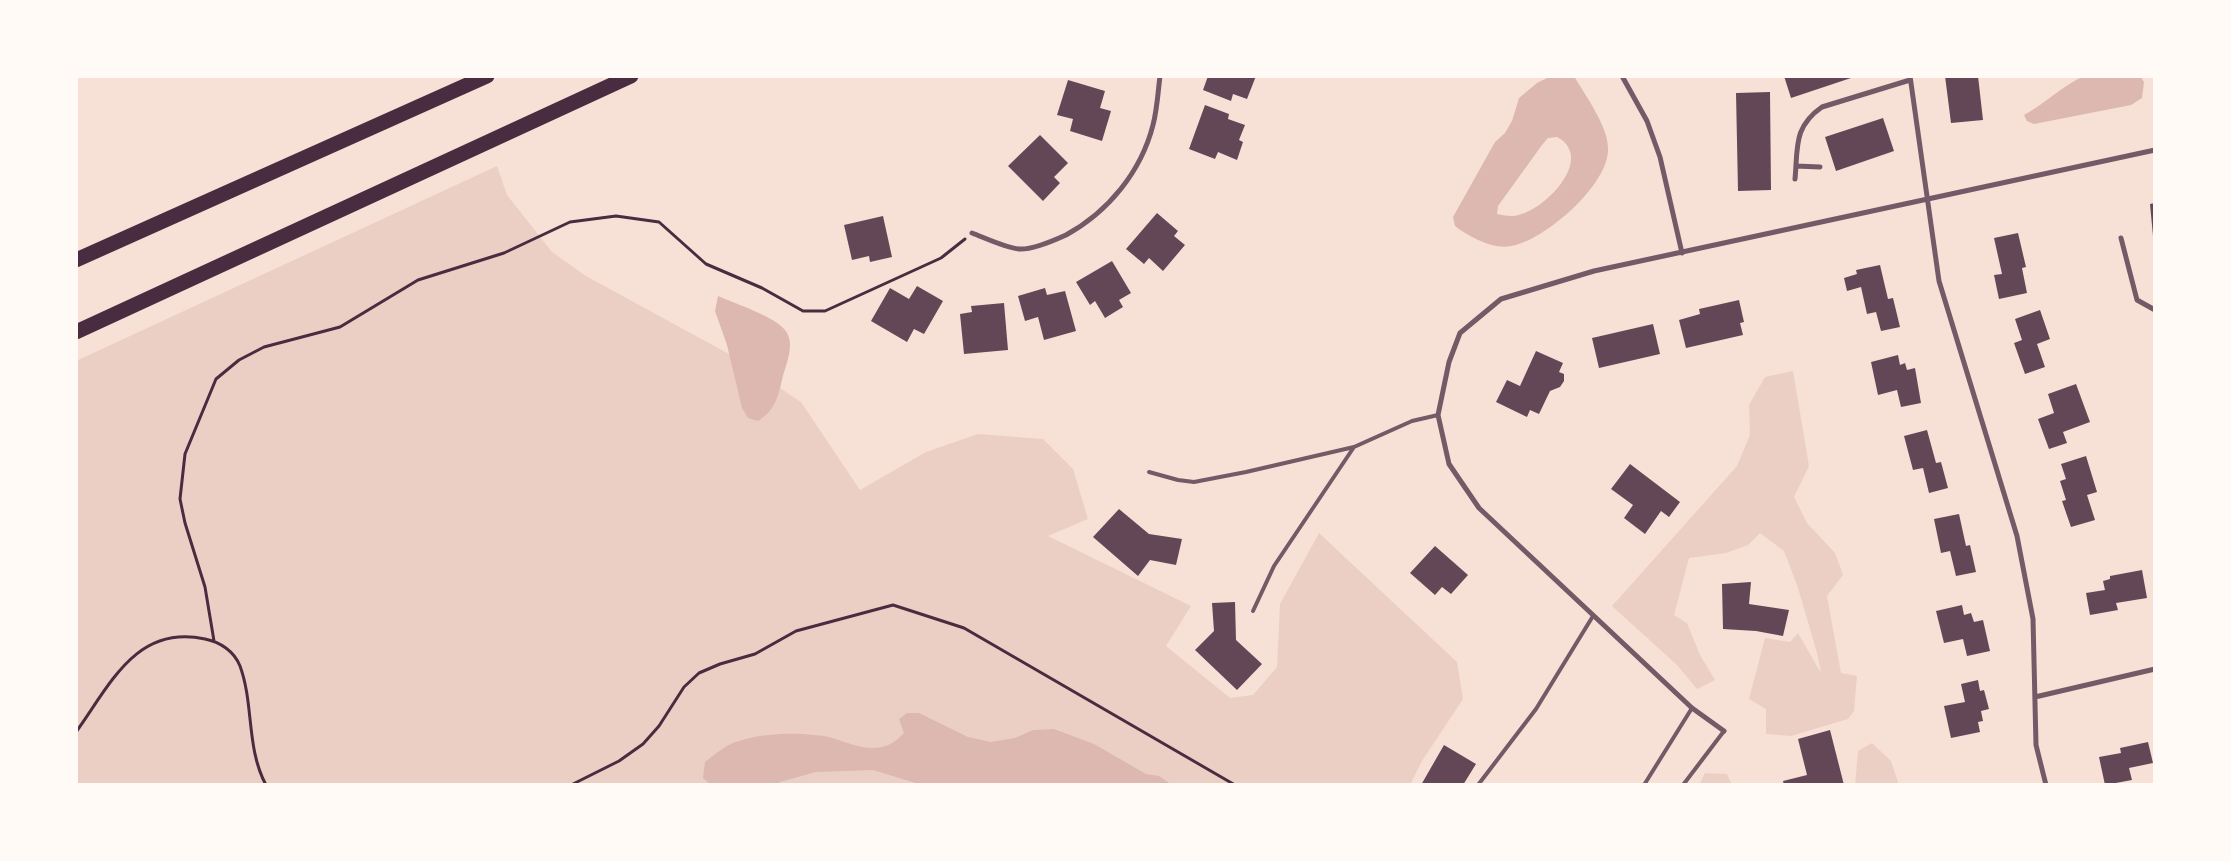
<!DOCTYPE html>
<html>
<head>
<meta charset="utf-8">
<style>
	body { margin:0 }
	#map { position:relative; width:2231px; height:861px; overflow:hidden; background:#f7e1d7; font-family:Barlow,sans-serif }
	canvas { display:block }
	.frame { position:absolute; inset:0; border:78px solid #fffaf5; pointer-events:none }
</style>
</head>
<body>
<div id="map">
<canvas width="2231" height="861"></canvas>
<div class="frame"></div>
</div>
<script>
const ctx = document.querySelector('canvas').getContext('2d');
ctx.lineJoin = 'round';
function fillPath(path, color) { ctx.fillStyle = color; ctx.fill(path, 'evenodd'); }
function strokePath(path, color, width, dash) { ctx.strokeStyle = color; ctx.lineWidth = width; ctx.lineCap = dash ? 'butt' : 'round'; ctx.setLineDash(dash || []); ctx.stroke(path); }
fillPath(new Path2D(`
	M497,166L507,195L552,252L586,276L729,354L801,402L860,490L926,452L978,434L1043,439L1073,469L1088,519L1048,536L1191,606L1166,646L1230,698L1253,695L1277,667L1280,604L1319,533L1457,662L1463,699L1422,761L1410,785H76V361Z
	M1793,371L1809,466L1794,497L1807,523L1835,553L1843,575L1827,596L1841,673L1857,676L1854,711L1848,719L1791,736L1766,734V709L1749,699L1765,638L1790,642L1798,633L1821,673L1817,653L1798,588L1784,551L1760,533L1748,545L1726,553L1689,558L1674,615L1687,623L1700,655L1715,680L1697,689L1677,665L1612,606L1737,466L1750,435L1749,405L1765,377Z
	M1872,743L1891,761L1899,785H1855L1858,751Z
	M1705,773L1727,774L1732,785H1699Z`), '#ebcfc5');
fillPath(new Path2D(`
	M1551,76H1574C1585,95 1608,126 1608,148C1610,184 1544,241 1511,246C1493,250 1468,236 1455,226L1453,217L1495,142L1505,133L1512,121L1519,98L1537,83ZM1557,137C1597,158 1542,215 1512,216C1508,216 1502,215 1497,214L1498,206L1542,145L1548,138Z
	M2084,76L2141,77L2144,82L2142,98L2131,105L2034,124L2027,121L2024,115C2046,103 2062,86 2084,76Z
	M718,296C735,304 782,318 788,335C794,348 785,367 782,380C778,398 774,411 758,421L748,418L742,408L727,345L715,311Z
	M907,713H919L968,737L991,742L1015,738L1033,730L1054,729L1094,744L1146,774L1159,776L1172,785H922L873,770L816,772L780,782L775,785H711L703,778L705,762C713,756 723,747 733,743C754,735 780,733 802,734C811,735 821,735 829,737C856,745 881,759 904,733L899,719Z`), '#dcb8b0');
fillPath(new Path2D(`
	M1208,76H1256L1247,99L1233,94L1231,101L1203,90Z
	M1784,76H1854V77L1791,98Z
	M1945,76H1978L1983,120L1951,123Z
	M1068,80L1105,91L1100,108L1111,111L1102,141L1070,131L1073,119L1057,115Z
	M1770,92L1771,190L1738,191L1736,93Z
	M1205,105L1229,114L1228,119L1245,125L1239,140L1243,142L1237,160L1218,152L1215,159L1189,149Z
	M1883,118L1894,151L1836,171L1825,137Z
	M1040,135L1068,163L1054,177L1060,183L1043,201L1008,166Z
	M2155,203V236H2153L2150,204Z
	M1157,213L1178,231L1174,236L1185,245L1163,271L1149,258L1144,264L1126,249Z
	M883,216L892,257L870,262L869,256L852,260L844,225Z
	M2018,233L2026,267L2022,268L2027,293L1999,299L1994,275L2002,274L1994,238Z
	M1112,261L1131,293L1119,300L1123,307L1105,318L1095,301L1090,305L1076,282Z
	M1880,265L1888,299L1893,298L1900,327L1881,331L1876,312L1867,314L1861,287L1847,291L1844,278L1857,274L1856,270Z
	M917,286L943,301L924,334L914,329L907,342L871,321L890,288L909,299Z
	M1045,288L1047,295L1065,291L1076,331L1044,340L1038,317L1025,321L1018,296Z
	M1739,300L1744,322L1740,323L1743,335L1686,348L1679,320L1700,314L1699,309Z
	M1004,303L1008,350L964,354L960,314L972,312L971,306Z
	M2040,310L2050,339L2037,344L2045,367L2025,374L2014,343L2022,340L2015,319Z
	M1653,324L1660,354L1599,368L1592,338Z
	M1536,351L1563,363L1559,372L1564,374V381L1560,387L1550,391L1539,414L1530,410L1527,417L1496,402L1507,380L1520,386Z
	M1898,355L1900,365L1905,363L1907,370L1915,368L1921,403L1901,407L1897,390L1878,395L1871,362Z
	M2076,384L2090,422L2063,432L2067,443L2049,449L2038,419L2054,413L2048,394Z
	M1927,430L1936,463L1941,462L1948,488L1929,493L1923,468L1913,470L1904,436Z
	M2086,456L2097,492L2087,495L2095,520L2071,527L2062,501L2066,500L2060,481L2066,479L2061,464Z
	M1630,464L1680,502L1669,517L1661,511L1645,534L1624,518L1633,505L1611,489Z
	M1119,509L1149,534L1182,539L1176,565L1150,560L1138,576L1093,537Z
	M1959,514L1966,546L1970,545L1976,572L1956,576L1950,551L1941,553L1934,519Z
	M1435,546L1468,575L1451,594L1442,587L1435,595L1410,573Z
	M2142,570L2147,598L2116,603L2118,610L2090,615L2086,593L2105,590L2103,581L2110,579V576Z
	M1751,582L1749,604L1789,610L1783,636L1756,631L1723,629L1722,584Z
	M1235,602L1236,640L1262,664L1237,690L1195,650L1214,631L1212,603Z
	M1962,605L1964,615L1971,613L1974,622L1983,620L1990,651L1967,656L1963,639L1944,643L1936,611Z
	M1978,680L1980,691L1984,690L1989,709L1981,711L1983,721L1978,722L1980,732L1951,738L1944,706L1965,702L1961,684Z
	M1830,730L1844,785H1784L1783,781L1807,775L1798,739Z
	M2148,742L2153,763L2129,768L2132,780L2105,785L2099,757L2121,753L2120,748Z
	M1444,745L1476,764L1463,785H1421Z`), '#644757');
strokePath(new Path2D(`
	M214,641L205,587L185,523L180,499L185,454L216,379L239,360L264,347L340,327L418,280L504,253L570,222L616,216L659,222L706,264L762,288L803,311H825L941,258L965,239
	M76,732C110,685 136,624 205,639C220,642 234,651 240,666C254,704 246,748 266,785
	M571,785L619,761L643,744L659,726L684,687L699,673L720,664L755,654L796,631L893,605L964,628L1235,785`), '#4a2c40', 3);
strokePath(new Path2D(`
	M1149,472L1178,480L1194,482L1246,472L1354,447L1412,421L1438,415
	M1253,611L1274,566L1354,447
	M1478,785L1536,709L1593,616
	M1644,785L1692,708
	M1683,785L1724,731`), '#755966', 4);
strokePath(new Path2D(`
	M1622,76L1647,121L1660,157L1682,253
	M1910,76L1939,281L2017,536L2033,619L2036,745L2046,785
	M1796,166L1820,167
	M1795,179C1798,148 1793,127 1822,107L1910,80
	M972,233C985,238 1006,248 1019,249C1031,250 1055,240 1066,235C1108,212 1141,172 1153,125C1157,110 1158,92 1160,76
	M2121,238L2137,300L2155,310
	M2035,697L2155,669
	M1724,731L1692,708L1479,508L1449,464L1438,415L1449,362L1460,333L1501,299L1594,271L2155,150`), '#755966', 5);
strokePath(new Path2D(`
	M76,260L487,76
	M76,332L631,76`), '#4a2c40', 15);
</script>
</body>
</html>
